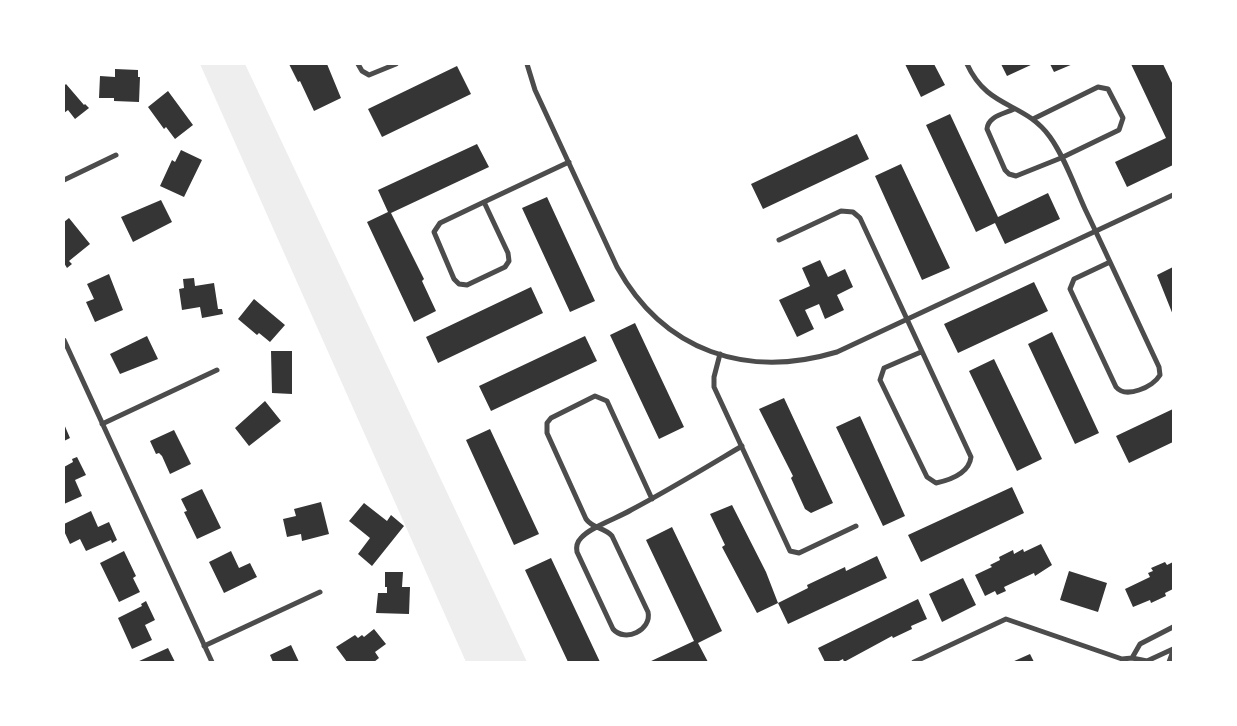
<!DOCTYPE html>
<html>
<head>
<meta charset="utf-8">
<style>
	body { margin:0 }
	#map { position:relative; width:1237px; height:726px; overflow:hidden; background:#fff; font-family:"IBM Plex Sans",sans-serif }
	canvas { display:block }
	.frame { position:absolute; inset:0; border:65px solid #fff; pointer-events:none }
</style>
</head>
<body>
<div id="map">
<canvas width="1237" height="726"></canvas>
<div class="frame"></div>
</div>
<script>
const ctx = document.querySelector('canvas').getContext('2d');
ctx.lineJoin = 'round';
function fillPath(path, color) { ctx.fillStyle = color; ctx.fill(path, 'evenodd'); }
function strokePath(path, color, width, dash) { ctx.strokeStyle = color; ctx.lineWidth = width; ctx.lineCap = dash ? 'butt' : 'round'; ctx.setLineDash(dash || []); ctx.stroke(path); }
fillPath(new Path2D(`
	M200,64H245L527,662H466Z`), '#eee');
fillPath(new Path2D(`
	M289,64H327L341,98L314,111L300,81L298,82Z
	M905,64H934L945,85L921,97Z
	M1001,64H1033L1007,76Z
	M1050,64H1073L1054,72Z
	M1131,64H1163L1173,85V165L1127,187L1115,162L1166,138Z
	M457,66L471,94L382,137L368,109Z
	M115,69L138,70V77H140L139,102L114,101V98H99L100,76L115,77Z
	M66,84L84,105L85,104L89,108L75,119L68,110L64,113V86Z
	M168,91L193,125L175,139L166,127L164,129L148,107Z
	M950,114L998,217L1048,193L1060,219L1005,244L995,223L976,232L926,125Z
	M857,134L869,159L763,209L751,184Z
	M477,144L489,167L391,213L424,279L422,281L436,311L414,322L367,222L388,212L378,190Z
	M181,150L202,160L184,197L160,186L172,160L175,162Z
	M901,164L950,268L922,280L875,176Z
	M547,197L595,301L570,312L522,208Z
	M161,200L172,222L133,242L121,217Z
	M69,218L90,244L69,261L72,264L67,268L64,263V222Z
	M820,260L828,277L845,269L853,287L837,295L844,310L825,319L819,304L805,310L814,329L797,337L779,300L810,286L802,268Z
	M1173,267V315L1157,275Z
	M109,274L123,310L95,322L86,302L94,299L87,284Z
	M194,278L195,286L214,283L218,309H222L223,314L202,318L200,307L182,310L179,289L184,288L183,279Z
	M1034,282L1048,311L958,353L944,324Z
	M531,287L543,313L438,363L426,337Z
	M254,299L285,325L270,342L259,333L257,335L238,319Z
	M635,323L684,427L659,439L610,335Z
	M1052,332L1099,433L1075,444L1028,344Z
	M147,336L158,359L120,374L110,354Z
	M585,336L597,361L491,411L479,386Z
	M271,351H292V394L272,393Z
	M994,359L1042,459L1017,471L969,371Z
	M784,398L833,503L811,513L805,509L791,478L793,476L759,409Z
	M265,401L281,421L249,446L235,428Z
	M1173,409V442L1129,463L1116,436Z
	M860,416L905,516L883,526L836,427Z
	M64,424L70,438L64,441Z
	M490,429L539,534L514,545L466,440Z
	M174,430L191,464L170,474L162,456L159,453L156,454L150,441Z
	M77,457L86,475L75,480L82,496L64,504V467L73,462L72,459Z
	M1012,487L1024,513L921,562L908,535Z
	M202,489L221,528L197,539L184,512L187,511L181,499Z
	M321,502L329,534L302,541L301,534L287,537L283,519L296,516L294,509Z
	M364,503L387,521L391,515L404,526L372,566L358,554L370,538L349,521Z
	M732,505L766,572L778,603L757,613L722,547L725,545L710,514Z
	M91,511L98,527L109,522L117,540L112,543L111,540L86,551L80,539L70,544L64,531V524Z
	M672,527L722,631L698,643L708,662H649L694,641L646,540Z
	M1041,544L1052,565L1035,576L1034,573L1004,587L1006,591L997,595L995,591L985,596L975,575L992,567L990,565L1000,560L999,557L1013,550L1014,554L1023,549L1024,552Z
	M124,551L136,576L133,578L140,592L119,602L100,563Z
	M231,551L239,568L250,563L257,577L224,593L209,562Z
	M877,556L887,578L788,624L778,603L808,588L807,585L845,567L846,571Z
	M551,558L600,662H568L525,570Z
	M1165,562L1167,565L1173,562V589L1165,593L1166,596L1151,603L1150,600L1133,607L1125,589L1150,577L1148,573L1153,571L1151,568Z
	M1069,571L1107,583L1098,612L1060,600Z
	M385,572H403L402,587H410L409,614L376,613L378,593H387V587H385Z
	M963,578L976,605L942,622L929,594Z
	M918,599L927,619L911,626L912,629L893,638L892,636L844,662L843,659L837,662H825L818,648Z
	M146,601L155,620L145,625L152,640L132,649L118,618L142,606L141,604Z
	M374,629L386,644L375,652L379,658L374,662H347L336,647L355,635L358,638L362,635L364,637Z
	M291,645L299,662H273L270,655Z
	M168,648L175,662H137Z
	M1030,654L1034,662H1012Z`), '#353535');
strokePath(new Path2D(`
	M358,64L362,71L369,75L396,64
	M527,64L535,90L617,267C664,352 747,379 837,352L1173,195
	M967,64C988,110 1024,101 1050,137C1065,158 1074,185 1085,209C1110,261 1134,314 1159,367L1160,375C1153,387 1126,399 1116,387L1070,289L1074,279L1110,262
	M1014,109C1004,114 988,116 987,129L1005,170L1009,174L1016,176L1061,158L1119,130L1123,118L1108,89L1098,87L1033,119
	M64,180L116,155
	M484,202L508,253L509,261L505,267L467,285L459,284L454,279L434,232L440,223Z
	M484,202L569,162
	M779,240L841,211L853,212L860,218L971,457C969,473 950,480 936,483L927,477L880,380L884,368L921,352
	M64,340L212,662
	M720,354L714,377V387L790,551L799,553L856,526
	M102,424L217,370
	M652,499L607,401L595,396L551,418L547,423V433L586,519C593,529 604,527 612,536L648,612C652,630 625,643 613,629L577,552C576,547 577,542 581,538C590,527 618,518 631,510C669,490 705,468 742,446
	M204,646L320,592
	M1132,658L1140,644L1173,627
	M914,662L1006,619L1122,659L1132,658L1147,661L1173,649
	M1169,662L1173,651`), '#4c4c4c', 5);
</script>
</body>
</html>
